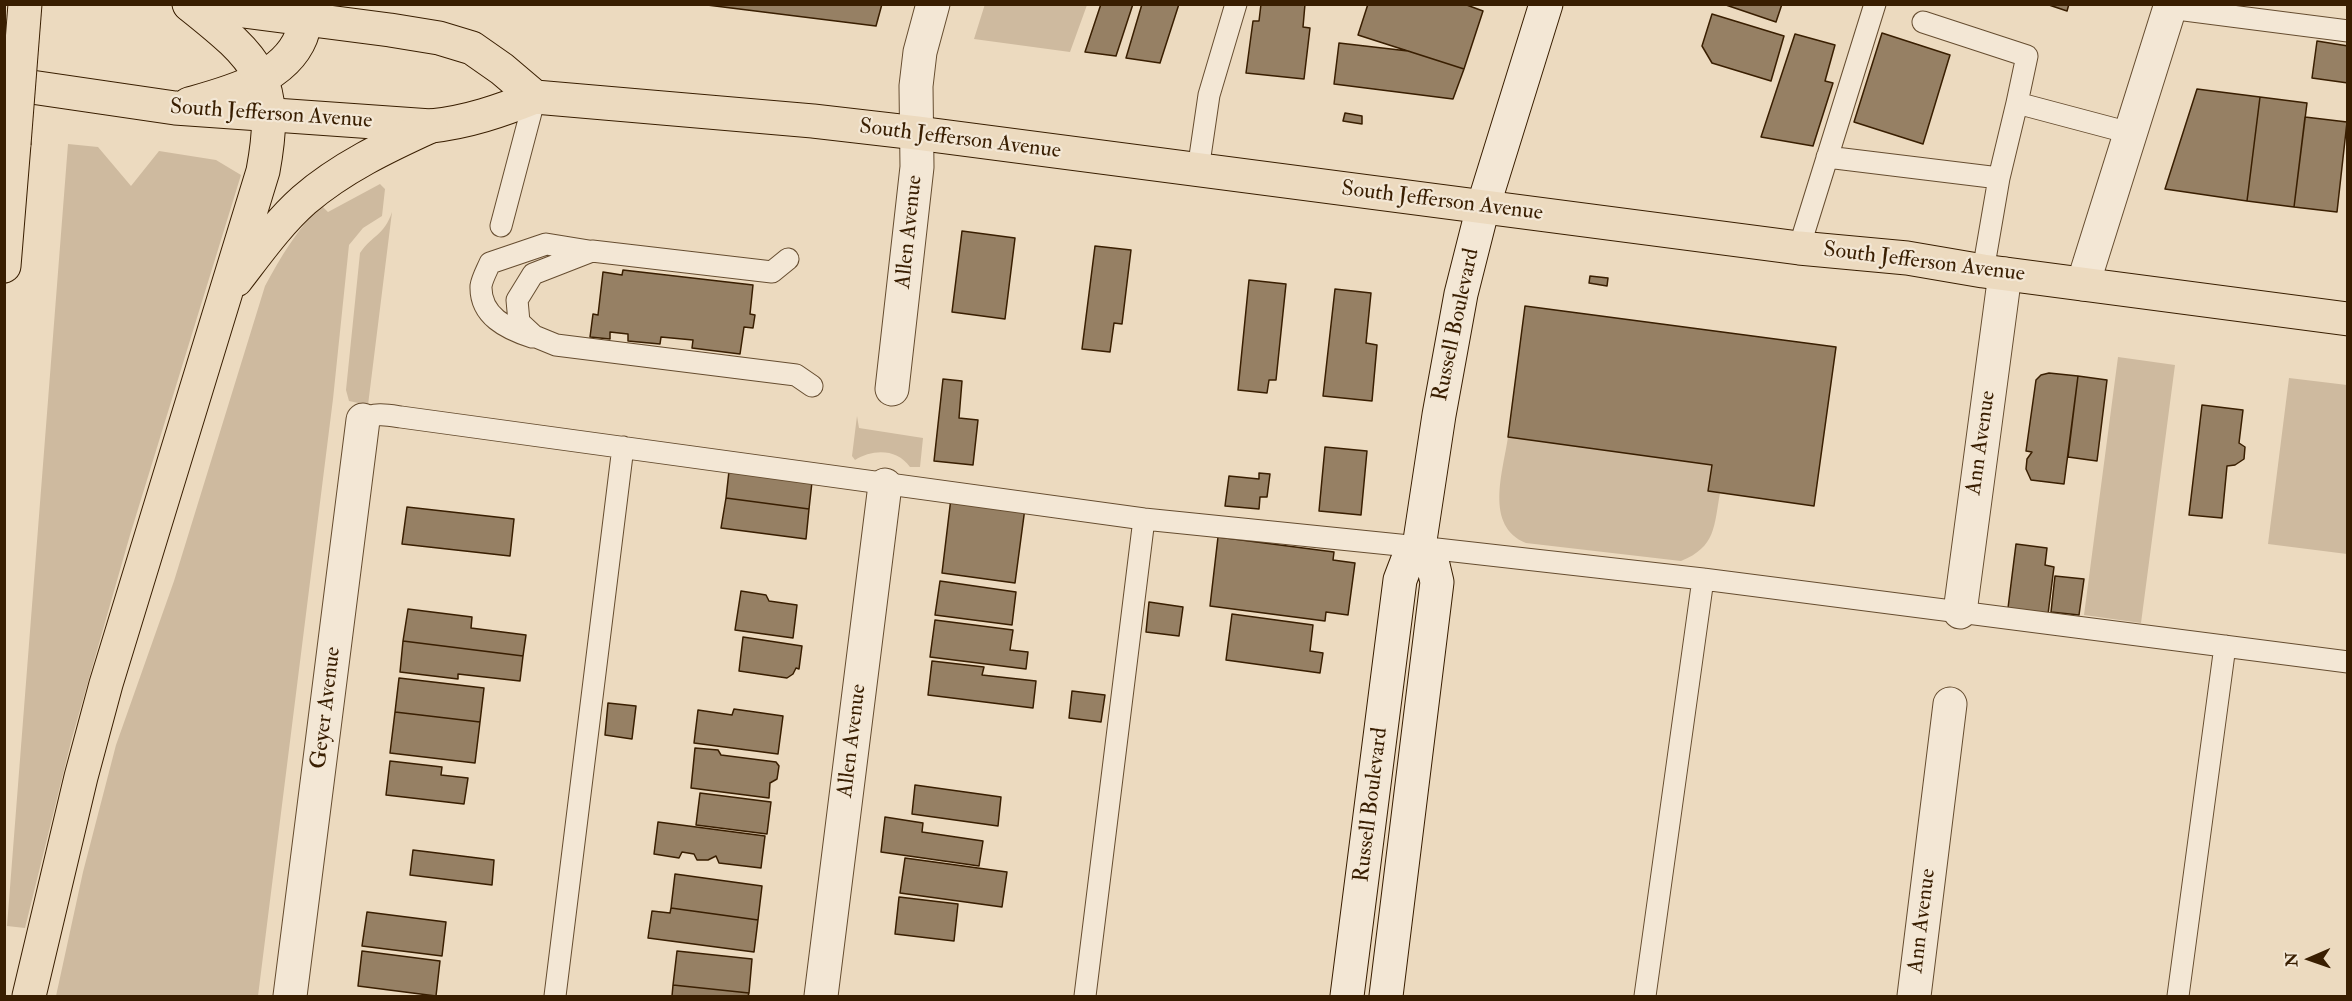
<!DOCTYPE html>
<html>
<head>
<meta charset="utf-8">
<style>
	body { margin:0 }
	#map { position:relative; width:2352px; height:1001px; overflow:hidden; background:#ecdabf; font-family:"IM FELL Double Pica",serif }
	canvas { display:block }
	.frame { position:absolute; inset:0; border:6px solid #391e01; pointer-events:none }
	.north { position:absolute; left:2280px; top:929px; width:60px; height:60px; -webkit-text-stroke:4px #f3e7d5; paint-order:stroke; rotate:268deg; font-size:16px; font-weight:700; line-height:24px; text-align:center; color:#391e01 }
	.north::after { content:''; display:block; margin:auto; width:21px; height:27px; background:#391e01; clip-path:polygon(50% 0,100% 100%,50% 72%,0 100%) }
</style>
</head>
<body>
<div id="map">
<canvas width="2352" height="1001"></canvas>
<div class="frame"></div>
<div class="north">N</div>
</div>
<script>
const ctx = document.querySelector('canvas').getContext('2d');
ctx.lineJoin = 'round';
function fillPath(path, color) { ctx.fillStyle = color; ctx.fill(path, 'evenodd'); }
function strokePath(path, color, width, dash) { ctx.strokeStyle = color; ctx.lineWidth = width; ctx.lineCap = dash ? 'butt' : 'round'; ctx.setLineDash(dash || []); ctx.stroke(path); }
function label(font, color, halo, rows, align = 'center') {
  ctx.font = font + ' "IM FELL Double Pica",serif'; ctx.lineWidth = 4.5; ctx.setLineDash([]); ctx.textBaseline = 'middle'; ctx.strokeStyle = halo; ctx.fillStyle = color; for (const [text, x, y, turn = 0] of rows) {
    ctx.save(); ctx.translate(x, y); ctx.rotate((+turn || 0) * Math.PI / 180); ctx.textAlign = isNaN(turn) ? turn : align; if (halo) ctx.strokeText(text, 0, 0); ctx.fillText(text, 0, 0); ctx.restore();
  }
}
fillPath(new Path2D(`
	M985,4H1087V5L1070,52L974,39Z
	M68,144L98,147L131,186L159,151L216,160L241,175L130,535L72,738L25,928L7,926Z
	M380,184L385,189L382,216L363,228L349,245L333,399L258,996H56L83,872L116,745L174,581L265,286C281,256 297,230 321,205L328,212Z
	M392,212L368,405L349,401L346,390L360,253C373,234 384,236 392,212Z
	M2118,357L2175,365L2141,623L2084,615Z
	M2289,378L2347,385V554L2268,544Z
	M857,416L859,428L923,438L920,467H910C897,448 872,449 855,460L852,456Z
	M1508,437L1712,465L1709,491L1720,493C1714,526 1716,547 1681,561L1526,543C1484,526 1503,472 1508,437Z`), '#ceba9f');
const building = new Path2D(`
	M699,4H882L876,26Z
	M1101,4H1133L1116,56L1085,52Z
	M1142,4H1179L1160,63L1126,58Z
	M1261,4H1305L1303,27L1310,28L1304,79L1246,73L1253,21H1259Z
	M1368,4H1464L1483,11L1464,69L1358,35Z
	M1723,4H1782L1776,22Z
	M2046,4H2069L2067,11Z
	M1712,14L1784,36L1771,81L1712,63L1702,46Z
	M1882,33L1950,55L1923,144L1854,122Z
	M1795,34L1835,45L1825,81L1833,83L1813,146L1761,137Z
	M2317,41L2348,46V83L2312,78Z
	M1339,43L1408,51L1464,69L1453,99L1334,84Z
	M2197,89L2260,97L2247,201L2165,189Z
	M2260,97L2307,103L2294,207L2247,201Z
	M1345,113L1362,116V124L1343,121Z
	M2305,117L2347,122L2337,212L2294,207Z
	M962,231L1015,238L1005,319L952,312Z
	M1095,246L1131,250L1122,324L1114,323L1110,352L1082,349Z
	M623,270L753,285L750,314L755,315L753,328L744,327L740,354L692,348L693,340L661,337L660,344L628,341V334L610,332V339L590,337L593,314L598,315L603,272L622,275Z
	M1590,276L1608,278L1607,286L1589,283Z
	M1249,280L1286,284L1276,380H1269L1267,393L1238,390Z
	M1335,289L1371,293L1366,343L1377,345L1372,401L1323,396Z
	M1525,306L1836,347L1814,506L1708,491L1712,465L1508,437Z
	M2049,373L2078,376L2064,484L2031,480L2026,469L2027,459L2032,452L2026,451L2036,380L2041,375Z
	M2078,376L2107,380L2097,461L2068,457Z
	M943,379L962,381L959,418L978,420L973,465L934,461Z
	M2202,405L2243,410L2239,443L2245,447L2244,459L2235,465L2227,466L2222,518L2189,515Z
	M1325,447L1367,451L1361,515L1319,511Z
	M729,471L812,482L809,509L726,498Z
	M1259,473L1270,474L1267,497H1260L1259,509L1225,506L1229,476L1259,479Z
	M726,498L809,509L806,539L721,528Z
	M951,498L1025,508L1015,583L942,573Z
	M407,507L514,519L510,556L402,544Z
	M1218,537L1334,552L1333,560L1355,563L1348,615L1326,612L1325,621L1210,606Z
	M2016,544L2047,548L2045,565L2054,567L2048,614L2008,608Z
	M2055,576L2084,579L2079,615L2051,612Z
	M940,581L1016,592L1012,625L935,615Z
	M741,591L766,595L769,601L797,605L793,638L735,630Z
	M1149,602L1183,607L1179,636L1146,632Z
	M408,609L472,617L471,628L526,635L523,656L403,641Z
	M1232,614L1313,625L1310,651L1323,653L1320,673L1226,660Z
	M935,620L1013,630L1010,650L1028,652L1026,669L930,657Z
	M743,637L802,646L799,669L796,668L793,674L787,678L739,671Z
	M403,641L523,656L520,681L458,674V679L400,672Z
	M932,661L984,667L982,675L1036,681L1033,708L928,695Z
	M399,678L484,688L480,722L395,712Z
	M1072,691L1105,695L1101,722L1069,718Z
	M608,703L636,706L632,739L605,735Z
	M734,709L783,716L778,754L694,743L698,710L732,715Z
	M395,712L480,722L475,763L390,753Z
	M695,748L718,750L721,755L776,762L779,766L777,779L770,783L769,798L691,788Z
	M390,761L442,767L441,775L468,778L464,804L386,795Z
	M915,785L1001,797L998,826L912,814Z
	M700,793L771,802L767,834L696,825Z
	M885,817L923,823L922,832L983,841L979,866L881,852Z
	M658,822L765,836L761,868L719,863L716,856L708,860H697L694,854L682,852L679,858L654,854Z
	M413,850L494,860L492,885L410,875Z
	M905,858L1007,872L1002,907L900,893Z
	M675,874L762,886L758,920L671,908Z
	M899,897L958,904L954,941L895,934Z
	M671,908L758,920L754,952L648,938L652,911L670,913Z
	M367,912L446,922L442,956L362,946Z
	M362,951L440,961L436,996L358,986Z
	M677,951L752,959L749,993L673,985Z
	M673,985L749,993L748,996H672Z`);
fillPath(building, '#968064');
strokePath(building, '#391e01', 1.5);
const lane = new Path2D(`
	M2169,8L2348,31
	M1923,22L2027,56L2017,103
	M1827,157L1999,178
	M1198,170L1209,95L1236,4
	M501,226L535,97
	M1799,248L1875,4
	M788,259L772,272L592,251L533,274L517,300L519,322L534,336L556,345L796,375L812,386
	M1983,271L1999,178L2017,103L2130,133
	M532,337C507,329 480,316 481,286C482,279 487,270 490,263L546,244L589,251
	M363,420C374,412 388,415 401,417L1144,519L1419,547L1703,579L2348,662
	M555,996L623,447
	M1085,996L1144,519
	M1645,996L1703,579
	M2178,996L2225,646`);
const street = new Path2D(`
	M2083,284L2171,4
	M892,389L917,167L916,86L920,52L933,4
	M1960,612L2005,274
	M290,996L363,420
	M821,996L885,485
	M1914,996L1950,704`);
const secondary = new Path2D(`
	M1347,996L1400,580L1408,559L1419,547L1439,415L1461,294L1483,207L1546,4
	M1386,996L1437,582L1433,565L1419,547`);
const primary = new Path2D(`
	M189,4L390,30L439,38L472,48L502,69L535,97
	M4,83L175,108L431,126C468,122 500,111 535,97L813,121L917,133L1799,248L1907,258L1983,271L2348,319
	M189,104C228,93 284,79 301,37C305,27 306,15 307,4`);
const highway = new Path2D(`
	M4,266L14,144
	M236,280C257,253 278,223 304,200C341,168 387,146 431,126
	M29,996L81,777L106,684L263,171C280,79 259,60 190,5`);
strokePath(lane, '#664d30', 23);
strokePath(street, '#664d30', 35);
strokePath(secondary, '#391e01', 35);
strokePath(primary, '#391e01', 35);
strokePath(highway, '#391e01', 35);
strokePath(lane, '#f3e7d5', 21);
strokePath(street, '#f3e7d5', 33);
strokePath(secondary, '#f3e7d5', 33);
strokePath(primary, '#ecdabf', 33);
strokePath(highway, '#ecdabf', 33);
const highwayBridge = new Path2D(`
	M14,144L25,4`);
strokePath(highwayBridge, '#391e01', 35, []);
strokePath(highwayBridge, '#ecdabf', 33);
label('22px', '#391e01', '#f3e7d5', [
	["South Jefferson Avenue",271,115,4],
	["South Jefferson Avenue",960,140,7],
	["South Jefferson Avenue",1442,202,7],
	["Allen Avenue",910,232,-84],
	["South Jefferson Avenue",1924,263,7],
	["Russell Boulevard",1457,325,-78],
	["Ann Avenue",1982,443,-82],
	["Geyer Avenue",327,708,-83],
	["Allen Avenue",853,741,-83],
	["Russell Boulevard",1372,805,-83],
	["Ann Avenue",1923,921,-83]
]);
</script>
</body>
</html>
